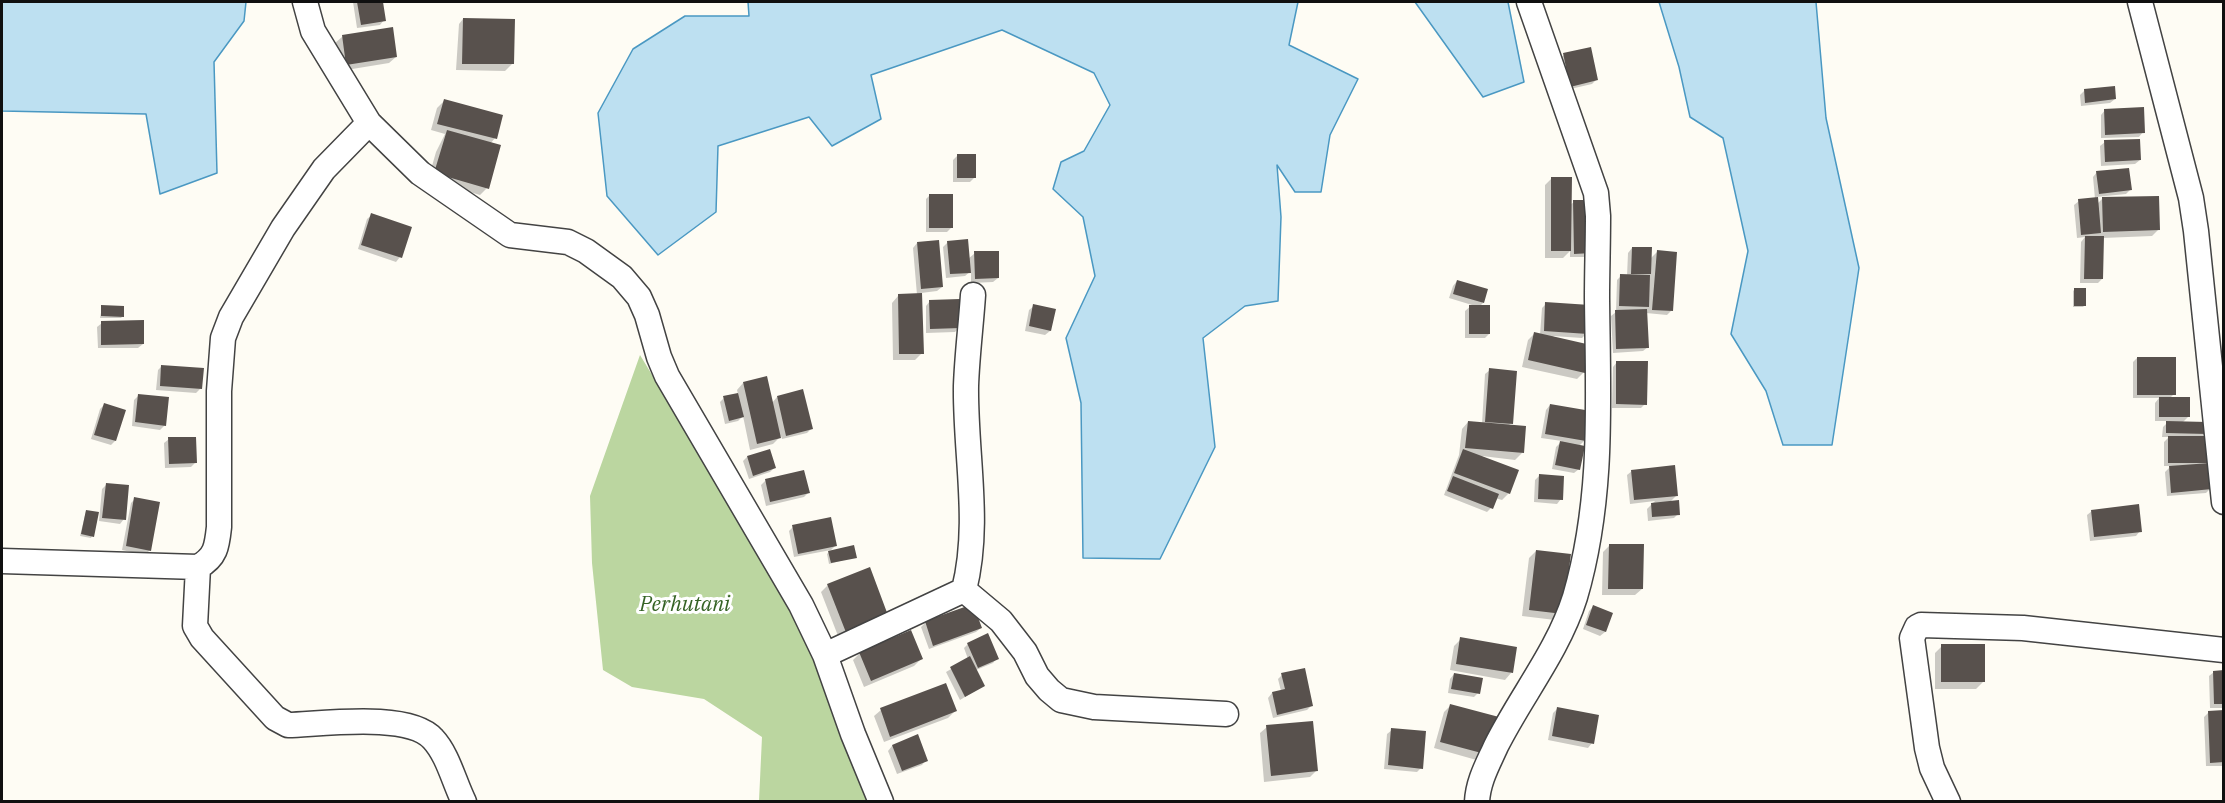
<!DOCTYPE html>
<html>
<head>
<meta charset="utf-8">
<style>
	body { margin:0 }
	#map { position:relative; width:2225px; height:803px; overflow:hidden; background:#fefcf4; font-family:"IBM Plex Serif",serif }
	canvas { display:block }
	.frame { position:absolute; inset:0; border:3px solid #101010; pointer-events:none }
</style>
</head>
<body>
<div id="map">
<canvas width="2225" height="803"></canvas>
<div class="frame"></div>
</div>
<script>
const ctx = document.querySelector('canvas').getContext('2d');
ctx.lineJoin = 'round';
function fillPath(path, color) { ctx.fillStyle = color; ctx.fill(path, 'evenodd'); }
function strokePath(path, color, width, dash) { ctx.strokeStyle = color; ctx.lineWidth = width; ctx.lineCap = dash ? 'butt' : 'round'; ctx.setLineDash(dash || []); ctx.stroke(path); }
function label(font, color, halo, rows, align = 'center') {
  ctx.font = font + ' "IBM Plex Serif",serif'; ctx.lineWidth = 6; ctx.setLineDash([]); ctx.textBaseline = 'middle'; ctx.strokeStyle = halo; ctx.fillStyle = color; for (const [text, x, y, turn = 0] of rows) {
    ctx.save(); ctx.translate(x, y); ctx.rotate((+turn || 0) * Math.PI / 180); ctx.textAlign = isNaN(turn) ? turn : align; if (halo) ctx.strokeText(text, 0, 0); ctx.fillText(text, 0, 0); ctx.restore();
  }
}
fillPath(new Path2D(`
	M640,355L726,497L810,647L873,801H759L762,737L704,699L632,687L603,670L592,563L590,496Z`), '#bbd6a0');
const water = new Path2D(`
	M2,2H246L244,21L214,62L217,173L160,194L146,114L2,111Z
	M748,2H1298L1289,45L1358,79L1330,135L1321,192H1295L1277,165L1281,217L1278,301L1245,306L1203,338L1215,447L1160,559L1083,558L1081,403L1066,338L1095,276L1083,217L1053,189L1061,162L1084,151L1110,105L1094,73L1002,30L871,75L881,119L832,146L809,117L718,146L716,212L658,255L607,196L598,113L633,49L685,16H749Z
	M1415,2H1508L1524,82L1483,97Z
	M1659,2H1816L1826,118L1859,268L1832,445H1783L1766,391L1731,334L1748,251L1723,138L1690,117L1679,67Z`);
fillPath(water, '#bde0f1');
strokePath(water, '#4a98c2', 1.5);
fillPath(new Path2D(`
	M353,2H381L384,20L380,25L357,28Z
	M463,19L512,64L505,71L456,70L459,24Z
	M342,37L396,57L389,63L340,71L335,43Z
	M1564,55L1596,80L1592,84L1566,90L1559,59Z
	M2085,90L2115,99L2110,103L2081,106L2080,95Z
	M444,101L495,138L490,144L487,188L480,195L428,180L436,152L445,134L431,130L437,108Z
	M2105,110L2143,132L2139,137L2101,138V115Z
	M2105,142L2140,160L2135,164L2101,166L2100,146Z
	M958,155L974,178L970,182H953V160Z
	M2097,172L2130,190L2126,194L2096,197L2097,204L2103,198L2159,229L2152,236L2103,238L2102,279L2098,283H2080L2081,242L2085,237L2077,238L2074,205L2079,201L2095,199L2093,177Z
	M1552,178L1570,205L1574,202H1589L1586,257H1570V251L1563,258H1545V185Z
	M930,195L951,228L947,232H926V199Z
	M372,215L400,257L396,262L358,249L367,219Z
	M948,242L968,259L975,253L998,278L993,282L971,283V271L965,276L946,278L943,247Z
	M917,243L942,287L937,291L921,293L922,353L915,360H893L892,303L898,296L917,295L913,248Z
	M1632,248L1650,259L1658,251L1671,311L1667,315L1646,313L1648,347L1643,351L1613,353L1611,316L1616,312L1617,280L1621,276H1627L1628,253Z
	M1457,281L1483,303L1479,307L1489,334L1485,338H1465V311L1472,305L1449,298L1453,286Z
	M2075,289L2085,305L2083,307H2073V291Z
	M930,301L959,328L955,332L926,333V306Z
	M1546,304L1587,333L1582,338L1553,336L1584,372L1577,379L1522,367L1528,340L1534,334L1540,335L1542,308Z
	M1034,306L1054,310L1050,331L1045,335L1025,331L1029,310Z
	M102,307L123,316L121,318H100Z
	M102,323L143,344L138,348H98L97,327Z
	M2137,358L2174,394L2170,398L2188,417L2182,423L2206,433L2202,437L2212,462L2210,489L2206,493L2167,496L2165,472L2171,466H2164V442L2169,437H2162L2163,427L2169,421H2155V403L2159,398H2133V362Z
	M1617,362L1645,404L1641,408H1612L1613,367Z
	M162,366L201,388L196,393L156,390L158,370Z
	M1490,370L1511,423L1508,426L1522,453L1515,460L1482,456L1509,493L1502,500L1495,498L1491,508L1487,512L1444,495L1459,455L1462,429L1468,422L1482,424L1485,374Z
	M743,383L772,403L777,397L811,429L807,433L782,439L781,436L773,444L750,450L743,416L738,421L725,424L720,402L724,398L738,394L737,390Z
	M139,395L165,425L160,430L132,426L134,400Z
	M104,405L115,441L111,445L91,439L100,409Z
	M1550,405L1585,440L1579,446V469L1574,473L1552,469L1556,447L1562,441L1541,438L1546,410Z
	M169,439L195,463L191,467L165,468L164,443Z
	M747,457L774,468L770,472L749,479L743,461Z
	M1632,471L1677,495L1669,503L1678,514L1674,518L1648,521L1647,509L1655,501L1630,504L1627,475Z
	M1540,475L1561,499L1557,504L1534,502L1535,480Z
	M766,480L808,493L804,497L766,506L761,485Z
	M107,484L124,519L120,524L99,521L102,489Z
	M135,499L150,550L145,555L122,550L131,503Z
	M86,511L92,536L91,538L80,536Z
	M2092,511L2140,531L2136,536L2090,541L2087,515Z
	M793,527L835,546L829,552L855,557L829,564L827,554L831,550L794,557L789,531Z
	M1610,545L1642,589L1635,595H1602L1603,552Z
	M1536,551L1569,555L1555,620L1522,616L1529,558Z
	M828,585L887,618L840,641L821,592Z
	M2,607L3,641L2,642Z
	M1593,607L1611,614L1605,632L1600,636L1583,629L1589,611Z
	M926,622L981,628L976,632L929,649L921,627Z
	M1461,639L1511,673L1505,680L1450,670L1454,646Z
	M968,644L997,658L993,663L976,670L983,686L960,700L946,672L968,659L964,648Z
	M1942,646L1983,682L1976,689H1935V653Z
	M860,653L921,659L914,666L864,687L853,660Z
	M2214,672H2224V708H2210L2209,676Z
	M1454,674L1478,693L1474,697L1448,693L1450,679Z
	M1282,675L1312,705L1307,710L1273,718L1268,698L1272,693L1281,691L1278,679Z
	M945,685L955,711L948,718L884,742L874,716L881,710Z
	M1451,705L1487,754L1480,761L1434,748L1444,712Z
	M1558,708L1592,743L1588,748L1548,740L1553,713Z
	M2209,712H2224V766H2206L2204,717Z
	M1267,727L1316,771L1310,777L1264,782L1260,733Z
	M1392,730L1421,768L1417,772L1384,769L1387,734Z
	M917,736L926,760L922,765L897,774L888,751L892,746Z`), '#0003');
fillPath(new Path2D(`
	M357,2H383L386,21L361,25Z
	M463,18L515,19L514,64H462Z
	M393,27L397,57L346,65L342,35Z
	M1591,47L1598,80L1570,87L1563,53Z
	M2115,86L2116,99L2085,103L2084,89Z
	M444,99L503,115L497,139L437,124Z
	M2144,107L2145,133L2105,135L2104,109Z
	M447,130L501,145L489,189L434,173Z
	M2140,139L2141,160L2105,162L2104,140Z
	M957,154H976V178H957Z
	M2129,168L2132,190L2099,194L2096,171Z
	M1551,177H1572L1571,251H1551Z
	M929,194H953V228H929Z
	M2159,196L2160,230L2103,232L2102,197Z
	M2098,197L2101,233L2081,235L2078,199Z
	M1573,200H1591L1592,253L1574,254Z
	M371,213L412,227L402,258L361,245Z
	M2085,236H2104L2103,279H2084Z
	M968,239L971,273L950,274L947,241Z
	M939,240L943,287L921,289L917,242Z
	M1632,247H1652L1651,274H1631Z
	M1657,250L1677,252L1673,311L1652,310Z
	M974,251H999V278L975,279Z
	M1620,274L1650,275L1649,307L1619,306Z
	M1457,280L1488,289L1484,303L1453,294Z
	M2074,288H2086V306H2074Z
	M922,293L924,354H899L898,294Z
	M960,299L961,328L930,329L929,300Z
	M1545,302L1590,305L1588,334L1544,331Z
	M1033,304L1056,309L1051,331L1029,326Z
	M101,305L124,306V317L101,316Z
	M1469,305H1490V334H1469Z
	M1647,309L1649,348L1616,349L1615,310Z
	M144,320V344L101,345V321Z
	M1534,332L1591,345L1585,373L1528,360Z
	M2137,357H2176V395H2137Z
	M1616,361H1648L1647,405L1616,404Z
	M161,365L204,368L202,389L160,386Z
	M1489,368L1517,371L1513,424L1485,422Z
	M767,376L781,438L757,444L743,382Z
	M803,389L813,429L786,436L777,396Z
	M738,393L744,417L729,421L723,396Z
	M138,394L169,397L166,426L135,422Z
	M2159,397H2190V417H2159Z
	M104,403L126,410L116,441L94,435Z
	M1550,404L1591,411L1586,441L1545,434Z
	M1468,421L1526,426L1524,453L1465,448Z
	M2166,421L2207,422V434L2166,433Z
	M2168,436H2213V463H2168Z
	M168,437H196L197,463L169,464Z
	M1560,441L1585,446L1580,470L1555,465Z
	M770,449L776,468L753,476L747,456Z
	M1463,449L1519,470L1510,494L1454,473Z
	M2210,463L2212,489L2171,493L2169,466Z
	M1675,465L1678,496L1634,500L1631,470Z
	M804,470L810,493L770,502L765,479Z
	M1539,474L1564,476L1563,500L1538,499Z
	M1453,476L1499,494L1493,509L1447,491Z
	M106,483L129,485L126,520L102,518Z
	M134,497L160,502L151,551L126,546Z
	M1679,500L1680,515L1652,517L1651,503Z
	M2139,504L2142,532L2094,537L2091,510Z
	M86,510L99,512L94,537L81,534Z
	M831,517L837,546L798,554L792,525Z
	M1609,544H1644L1643,589H1608Z
	M854,545L857,558L831,563L828,551Z
	M1536,550L1571,554L1563,614L1529,610Z
	M870,567L889,618L847,635L827,584Z
	M973,604L982,628L933,646L925,621Z
	M1593,605L1613,613L1606,632L1586,625Z
	M911,630L923,659L871,681L859,652Z
	M988,633L999,659L978,668L967,643Z
	M1460,637L1517,647L1513,673L1456,664Z
	M1941,644H1985V682H1941Z
	M970,656L985,686L965,697L950,667Z
	M1305,668L1313,706L1277,715L1272,692L1285,689L1281,673Z
	M2224,670V704H2214L2213,671Z
	M1454,673L1483,678L1480,694L1451,689Z
	M946,683L957,711L890,737L880,708Z
	M1450,704L1499,717L1489,755L1440,742Z
	M1557,707L1599,715L1594,744L1552,736Z
	M2224,710V762L2210,763L2208,711Z
	M1313,721L1318,771L1271,776L1266,725Z
	M1391,728L1426,731L1423,769L1388,765Z
	M918,734L928,761L902,771L892,745Z`), '#58514d');
const minor = new Path2D(`
	M305,2L313,31L369,123L420,173L510,235L568,242L586,251L622,277L639,297L647,315L659,357L667,376L801,605L825,655L853,734L881,802
	M2140,2L2191,198L2196,231L2224,502
	M2,561L198,567C216,557 217,546 219,527V391L223,338L231,317L283,228L324,169L369,123
	M198,567L195,626L202,638L275,718L288,725C323,724 409,712 433,739C448,755 454,782 464,802
	M964,590L1001,621L1025,652L1037,676L1049,690L1061,700L1094,707L1226,714
	M825,655L964,590C981,523 965,454 966,386C967,356 971,325 973,295
	M1477,802C1478,781 1488,764 1496,746C1521,696 1558,651 1575,597C1604,498 1598,400 1597,298C1597,271 1598,244 1598,216L1596,193L1529,2
	M1948,802L1932,768L1927,748L1912,638L1917,627L1921,625L2023,628L2224,650`);
strokePath(minor, '#434343', 27);
strokePath(minor, '#fff', 24);
label('italic 21px', '#356325', '#fff', [
	["Perhutani",685,605]
]);
</script>
</body>
</html>
